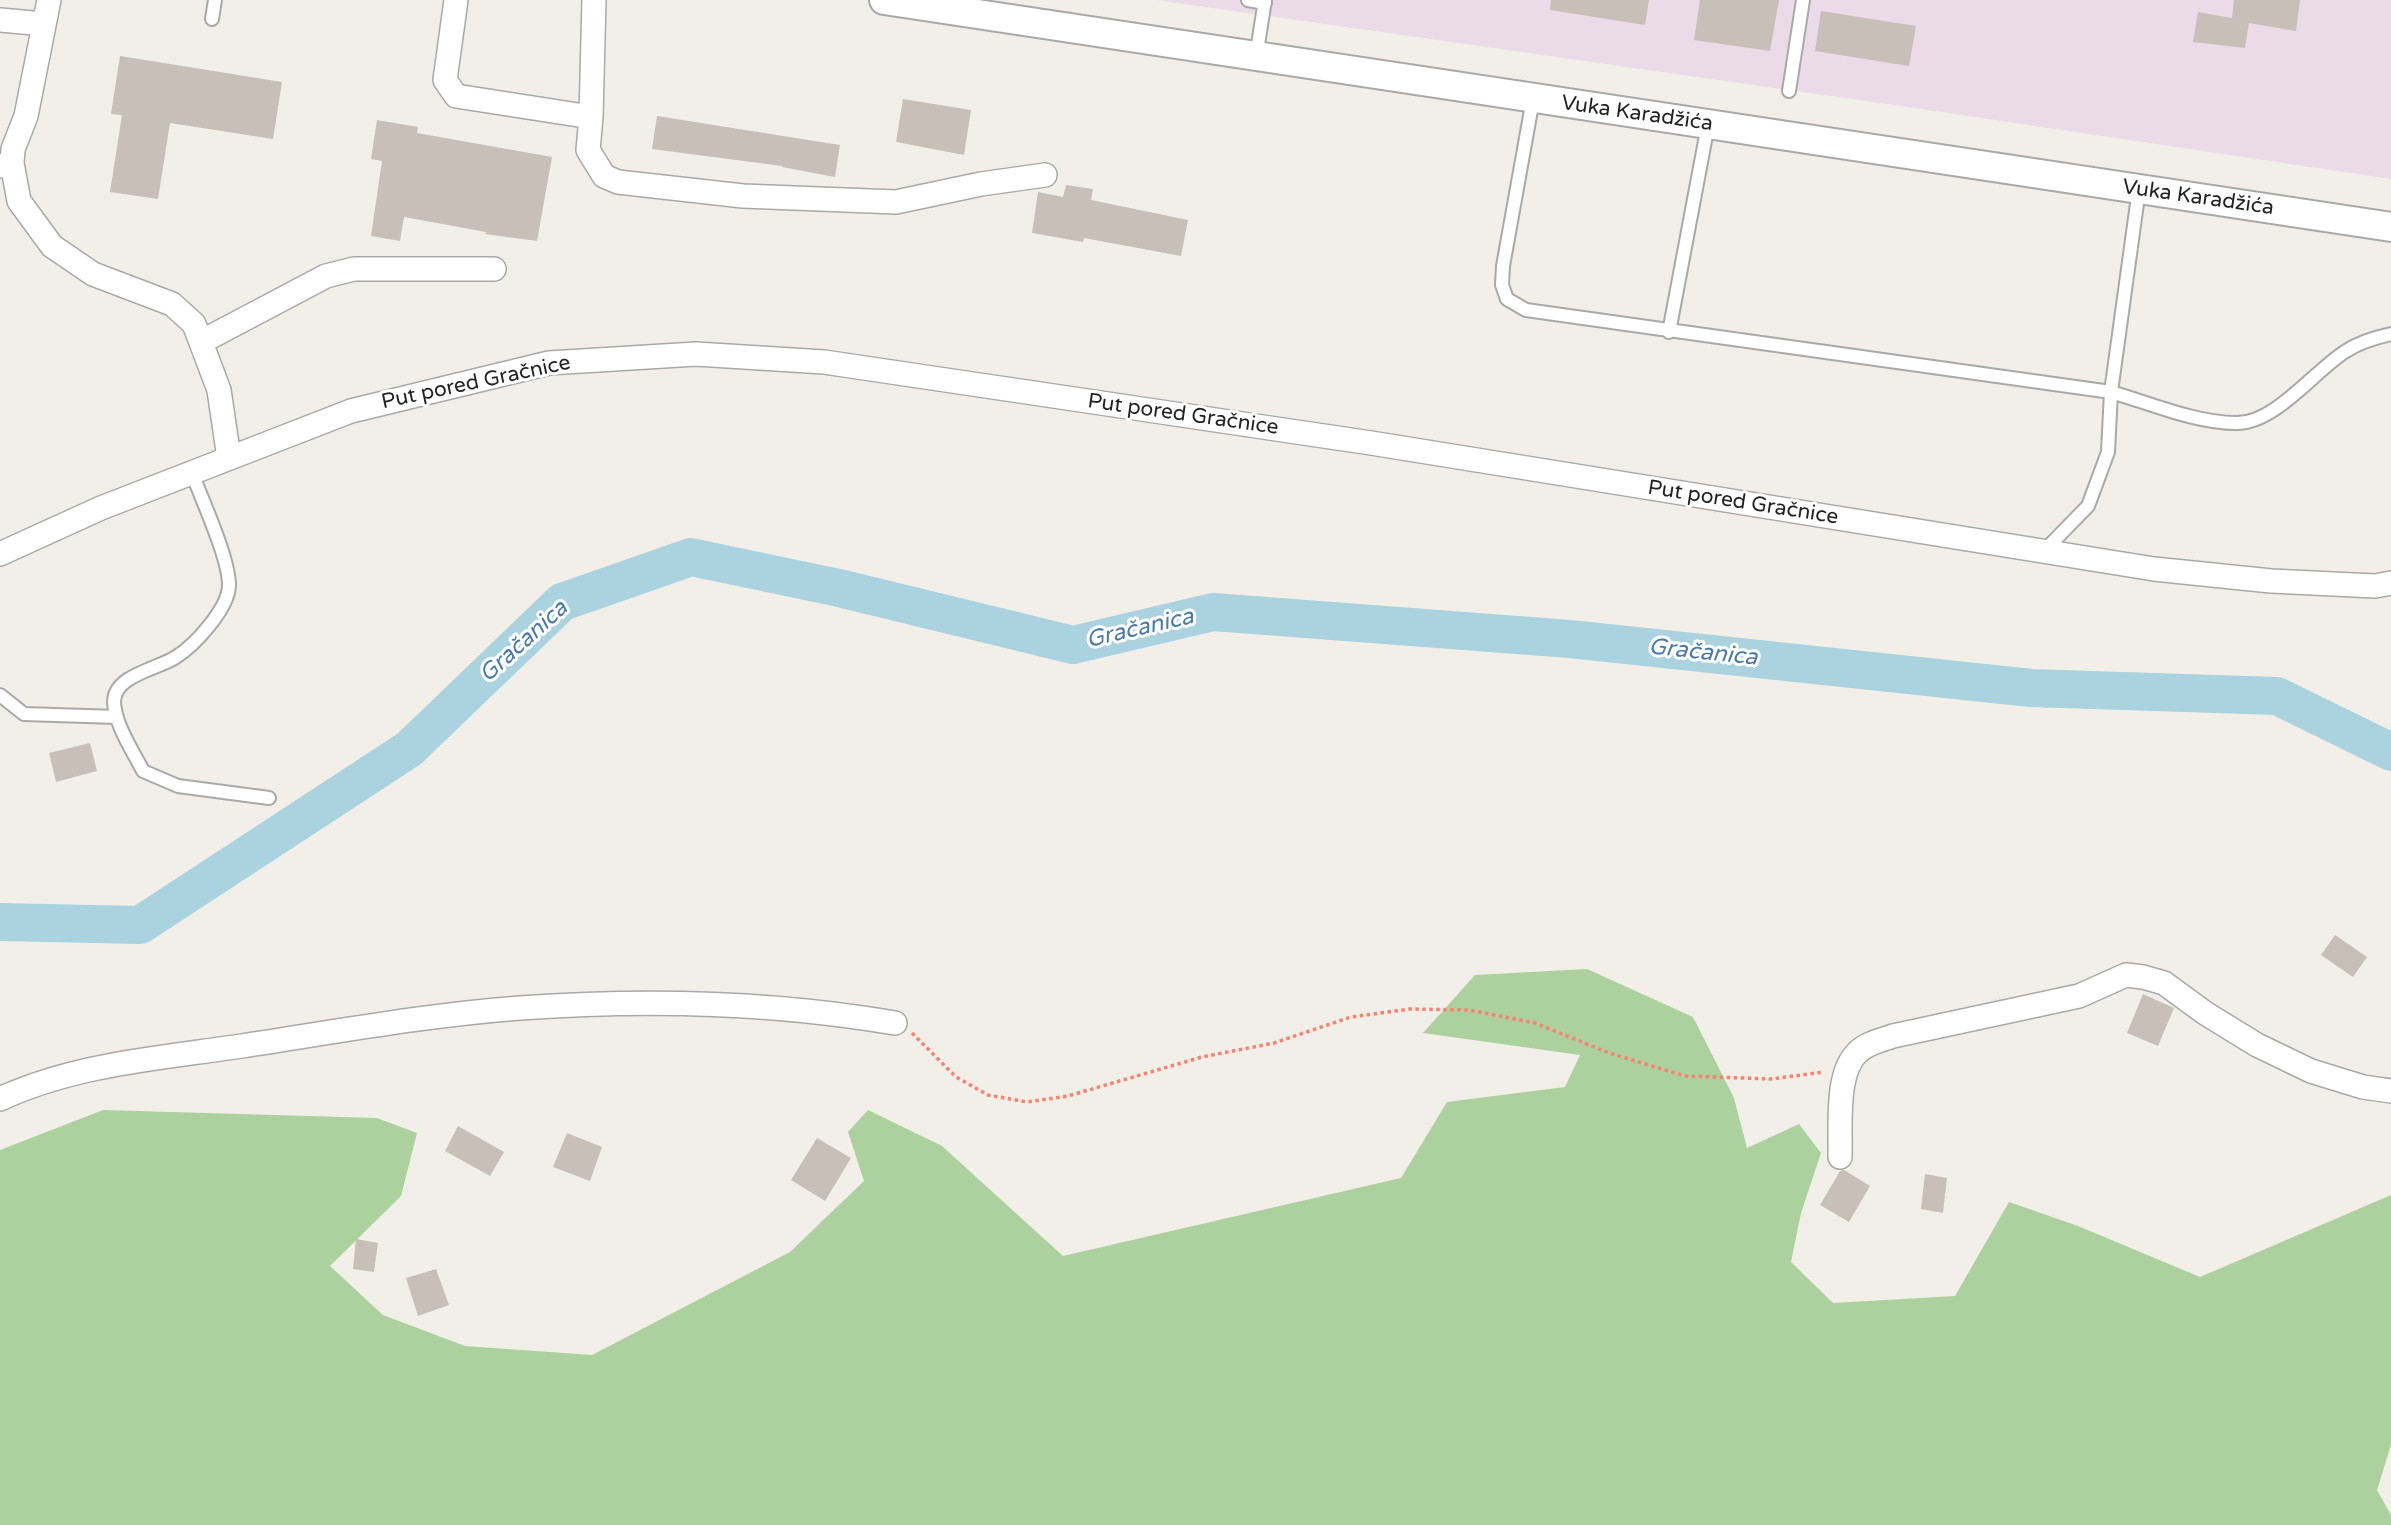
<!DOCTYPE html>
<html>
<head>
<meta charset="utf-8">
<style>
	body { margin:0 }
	canvas { display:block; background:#f2efe9 }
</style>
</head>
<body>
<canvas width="2391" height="1525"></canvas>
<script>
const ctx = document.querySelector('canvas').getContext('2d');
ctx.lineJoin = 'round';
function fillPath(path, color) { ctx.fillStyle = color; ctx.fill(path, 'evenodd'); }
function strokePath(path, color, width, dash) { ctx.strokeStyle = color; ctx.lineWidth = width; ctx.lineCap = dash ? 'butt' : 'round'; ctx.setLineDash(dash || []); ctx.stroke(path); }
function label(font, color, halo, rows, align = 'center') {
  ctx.font = font + ' "Varela Round",sans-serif'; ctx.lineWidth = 6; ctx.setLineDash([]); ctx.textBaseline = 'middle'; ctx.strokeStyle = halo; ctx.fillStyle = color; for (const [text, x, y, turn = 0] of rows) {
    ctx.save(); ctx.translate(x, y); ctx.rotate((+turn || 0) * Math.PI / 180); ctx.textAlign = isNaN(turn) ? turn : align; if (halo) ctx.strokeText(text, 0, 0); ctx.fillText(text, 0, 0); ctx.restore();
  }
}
fillPath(new Path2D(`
	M1156,0H2391V179L1901,106Z`), '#ebdbe8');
fillPath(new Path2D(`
	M1587,969L1693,1017L1734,1098L1747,1148L1799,1124L1821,1153L1801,1213L1791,1262L1833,1303L1955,1296L2009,1202L2078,1226L2200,1277L2391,1195V1445L2377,1490L2391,1515V1525H0V1150L103,1110L377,1118L417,1133L401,1196L330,1266L383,1315L465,1346L592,1355L790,1252L864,1181L848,1132L868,1110L942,1146L1063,1256L1401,1178L1447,1102L1565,1087L1580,1055L1423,1033L1475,975Z`), '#add19e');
strokePath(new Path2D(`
	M0,922L140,925L409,749L562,602L691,557L839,588L1073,645L1213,612L1570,639L2031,688L2277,696L2391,752`), '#aad3df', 38);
fillPath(new Path2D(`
	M1551,0H1649L1645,25L1550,10Z
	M1700,0H1779L1770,51L1694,40Z
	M2234,0H2300L2296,31L2249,23L2245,48L2193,42L2198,12L2232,18Z
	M1821,11L1916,26L1909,66L1815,51Z
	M120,56L282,82L273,139L170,123L158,199L110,192L122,115L111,114Z
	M903,99L971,110L964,155L896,142Z
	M657,116L840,145L835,177L782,167V166L652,149Z
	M377,120L418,127L417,133L552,157L537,241L485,234L486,232L404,217L400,241L371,236L382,161L371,159Z
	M1066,185L1093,189L1091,200L1188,220L1181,256L1084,238L1083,242L1032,233L1038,192L1063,197Z
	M90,743L97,771L56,782L49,753Z
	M2335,935L2367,957L2353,977L2321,955Z
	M2143,994L2174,1008L2158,1046L2127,1033Z
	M458,1126L504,1152L490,1176L445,1151Z
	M567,1133L602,1147L590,1181L553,1167Z
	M817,1138L851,1158L825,1201L791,1180Z
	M1844,1170L1870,1186L1849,1222L1820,1205L1840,1171Z
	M1925,1174L1947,1178L1943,1213L1921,1209Z
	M356,1239L378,1243L374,1272L353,1269Z
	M436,1269L449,1305L418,1316L406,1278Z`), '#c7bfb8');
const service = new Path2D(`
	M1248,0L1265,3
	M212,19L215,0
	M1256,57L1265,0
	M1789,91L1803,0
	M1533,99L1503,266L1502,285L1507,299L1526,310L2111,392C2149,403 2196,423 2236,423C2275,424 2314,371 2346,351C2358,343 2377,337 2391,334
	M1669,332L1708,125
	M192,473C202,500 229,558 229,585C229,608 195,645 176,657C158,669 114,675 114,702C115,725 133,751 143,771L178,786L269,798
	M2043,552L2088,506L2108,452L2111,392L2139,189
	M0,695L24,714L117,717`);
const minor = new Path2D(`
	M456,0L445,80L456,96L591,117
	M594,0L591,117L588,150L604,176L618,182L743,196L896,202L981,184L1045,175
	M0,20L44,24
	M12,163L19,201L52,246L93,274L172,304L194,324L219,390L229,458
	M0,166L12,163L13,149L26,116L49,0
	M201,342L326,276L354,269H494
	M0,554L101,508L351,411L549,363L696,354L824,362L1371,443L2154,569L2271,581L2375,586L2391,583
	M0,1099C75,1064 161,1058 242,1046C334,1032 427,1015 520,1008C645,999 772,1002 895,1023
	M1840,1157C1841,1127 1835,1073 1858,1052C1867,1043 1882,1040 1893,1036L2079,996L2126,975L2143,977L2164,983L2205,1013L2257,1045L2311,1071L2363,1087L2391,1091`);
const tertiary = new Path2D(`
	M884,0L2391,227`);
strokePath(service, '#a9a9a9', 16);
strokePath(minor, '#a9a9a9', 26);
strokePath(tertiary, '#a9a9a9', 32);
strokePath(new Path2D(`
	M912,1033L956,1077L988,1095L1027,1102L1068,1096L1202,1057L1274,1043L1351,1017L1410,1009L1469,1010L1535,1023L1609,1053L1685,1076L1771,1079L1824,1072`), '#fa8072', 3.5, [3.5, 3.5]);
strokePath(service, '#fff', 12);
strokePath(minor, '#fff', 23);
strokePath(tertiary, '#fff', 28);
label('21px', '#222', '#fff', [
	["Vuka Karadžića",1637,114,8],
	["Vuka Karadžića",2198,198,8],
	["Put pored Gračnice",476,383,-12],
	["Put pored Gračnice",1183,415,8],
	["Put pored Gračnice",1743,503,9]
]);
label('italic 23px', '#4a7aab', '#fff', [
	["Gračanica",1140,629,-13],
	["Gračanica",524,642,-42],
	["Gračanica",1703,653,6]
]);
</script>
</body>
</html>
